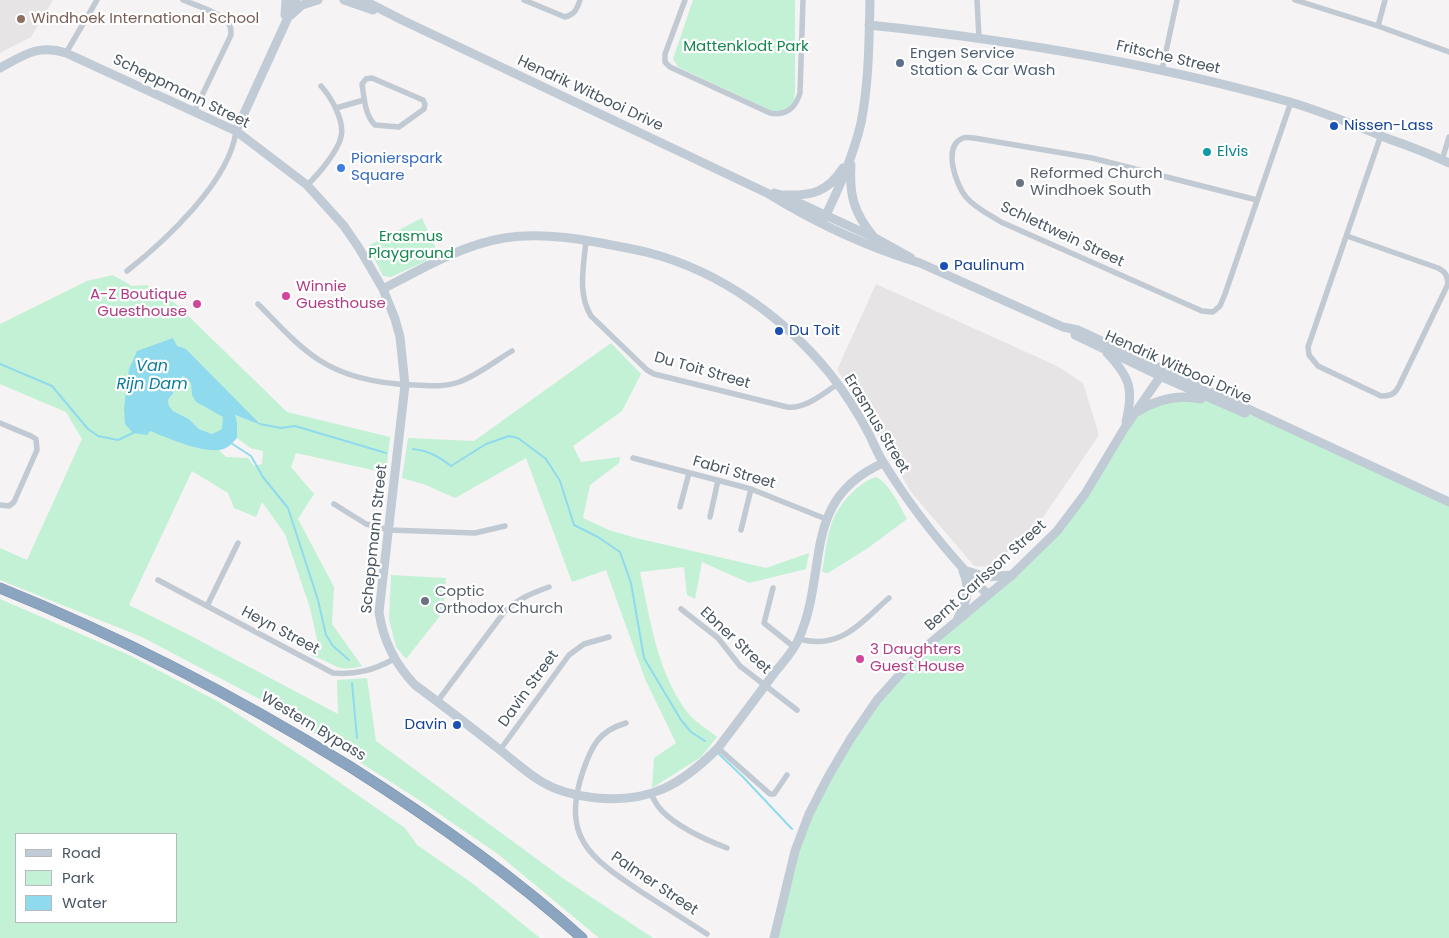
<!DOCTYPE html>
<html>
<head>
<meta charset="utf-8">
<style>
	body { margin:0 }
	#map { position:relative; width:1449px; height:938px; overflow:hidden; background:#f5f3f3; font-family:Poppins,sans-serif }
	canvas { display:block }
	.legend { position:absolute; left:15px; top:833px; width:162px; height:90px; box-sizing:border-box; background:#fff; border:1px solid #b7bbc0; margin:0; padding:6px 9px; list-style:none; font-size:15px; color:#4a5661 }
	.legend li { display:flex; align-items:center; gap:10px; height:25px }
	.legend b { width:25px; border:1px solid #b7bbc0 }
</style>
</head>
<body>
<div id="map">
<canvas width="1449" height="938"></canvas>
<ul class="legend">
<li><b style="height:6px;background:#c1cbd6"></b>Road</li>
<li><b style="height:14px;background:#c3f1d5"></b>Park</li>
<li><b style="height:14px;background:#90daee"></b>Water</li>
</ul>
</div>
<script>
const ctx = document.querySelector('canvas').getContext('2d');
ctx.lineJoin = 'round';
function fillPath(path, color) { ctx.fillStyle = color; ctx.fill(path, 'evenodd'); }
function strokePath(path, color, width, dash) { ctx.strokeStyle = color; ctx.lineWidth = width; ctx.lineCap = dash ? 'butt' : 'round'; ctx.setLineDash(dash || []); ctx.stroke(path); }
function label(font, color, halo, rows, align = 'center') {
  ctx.font = font + ' Poppins,sans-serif'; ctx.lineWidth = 4.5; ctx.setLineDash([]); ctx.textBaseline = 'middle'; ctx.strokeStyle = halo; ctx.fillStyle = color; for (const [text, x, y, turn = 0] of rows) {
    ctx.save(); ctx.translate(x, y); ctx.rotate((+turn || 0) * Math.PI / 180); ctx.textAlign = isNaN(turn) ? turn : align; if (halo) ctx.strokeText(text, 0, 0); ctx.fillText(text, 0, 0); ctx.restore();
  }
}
fillPath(new Path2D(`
	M0,0H53L31,37L0,53Z
	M876,284L1057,366L1083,383L1099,435L1044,516L993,567L974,566L911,492L856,398L837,370Z`), '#e6e4e5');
fillPath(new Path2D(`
	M693,0H795V91L793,108L778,111H772L678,67L673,59Z
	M422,218L439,255L391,277L383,276L368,246Z
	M113,275L132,286L147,285L175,303L287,412L390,437L386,473L296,453L291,467L314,494L298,519L334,587L332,624L362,666C335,674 334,661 311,656L318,644L310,608L285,534L262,502L256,517L234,508L228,493L192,471L129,605L191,636L338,714L337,680L367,678L376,741L564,879L653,938H599L498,854L419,800L267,703L142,637L0,580V548L27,560L82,439L66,412L0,384V324L87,281ZM186,349L259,424L234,415L237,423V438L250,448L263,451L262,464L254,466L248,458L226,457L219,450L201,448L150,430Z
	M611,343L641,374L622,411L573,446L581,462L620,457L619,463L590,485L583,518L609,530L636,538L766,568L809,553L806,569L749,583L702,562L695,599L687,595L684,567L640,572C650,619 657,672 687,712C694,721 707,729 717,737L701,757L652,788L654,758L676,743L645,679L606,570L572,582L526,458L455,498L426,485L402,478L408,438L474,441Z
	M183,376L191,383C195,410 204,403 223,417V429L212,434L199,429L189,419L173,411L169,406L168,400L173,395L176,382Z
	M1191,397L1218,402L1272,424L1449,502V938H774L795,851L828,777L898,674L1057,531L1142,409Z
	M876,477C890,484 899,505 907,519L868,548L828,573L822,572C825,557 826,540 831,525C837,506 857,483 876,477Z
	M391,575L446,578L443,612L406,659L396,647L389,619Z
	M0,599L129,655L219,702L303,757L405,828L417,845L472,883L540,938H0ZM16,834H176V922H16Z`), '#c3f1d5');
fillPath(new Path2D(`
	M173,338L177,346L186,349L261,425L235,415L237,423V438C232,443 227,450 218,450C199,452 168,438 150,431L147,435L133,433L125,424L124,408L129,369L137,351ZM183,376L191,383L192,395L196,402L223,417L222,429L212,434L199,429L189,419L173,411L169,406L168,400L173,394L176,382Z`), '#90daee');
strokePath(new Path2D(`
	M0,364L52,386L88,429L98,436L118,440L135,432
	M260,424L281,428L295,426L386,453
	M231,443L251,456L263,477L288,508L318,600L326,635L333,646L349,660
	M413,449C429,451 438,456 451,466L486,444L509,436L518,438L546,459L560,481L574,525L598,537L620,552L631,583L644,658L681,720L691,732L705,741
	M352,683L357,738
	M719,754L743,777L792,829`), '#90daee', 2);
const highway = new Path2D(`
	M0,588C122,637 237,697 349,766C431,818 510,873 582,938`);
strokePath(highway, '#7690ad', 11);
strokePath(new Path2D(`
	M183,0C195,5 221,13 228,23C231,26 231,30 231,35L194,112
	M524,0L565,17C575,14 577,9 580,0
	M685,0L665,54V62L670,67L770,113C786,116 795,109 800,93L803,0
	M977,0L979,38
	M1295,0L1378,26L1449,52
	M1378,26L1385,0
	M66,53L97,0
	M1162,70L1177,0
	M372,78L423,100L425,104L424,109L399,127L375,125C365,116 364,97 362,84L366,79Z
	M336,108L364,100
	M1442,160L1449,137
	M307,185C318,175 338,151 341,137C345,121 331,97 321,86
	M1257,200L1092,158L974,138C971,138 966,137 963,138C942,146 956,185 966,197C975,208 990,215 1001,222L1202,311L1213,312L1220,306L1225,294L1291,102
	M1347,236L1438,268C1446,272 1447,275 1448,284L1399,386C1395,394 1391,396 1381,396L1318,366L1309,355L1308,347L1381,135
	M586,240C584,266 577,293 591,316L647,370L654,374L787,407C806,409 822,394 838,384
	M127,271C165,241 230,181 236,131
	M258,304C277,323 296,345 319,360C347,378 382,384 414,385C429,386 445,387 459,382C478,375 495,361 512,351
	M0,423L31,436L36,439L37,450L14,502L9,506L0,505
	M633,458L751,489L826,519
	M334,504L366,524L389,530L475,533L505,526
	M680,507L689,473
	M710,517L718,480
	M741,530L751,489
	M158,580L333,673C356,675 374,670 394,659
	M773,588L764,623L794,647
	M207,606L238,543
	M681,609L718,638L740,666L797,710
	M799,639C841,650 860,623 889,598
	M437,702L505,611C518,599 532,593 549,587
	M626,723C599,731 592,745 583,771C561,837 589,857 640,891C662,905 685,920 707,934
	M718,748L770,794H774L787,775
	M500,750L569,655L584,644L609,637
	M651,794C654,800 657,806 662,811C678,827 706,840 727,848`), '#c1cad2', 5.5);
strokePath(new Path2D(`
	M344,0L373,10
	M363,0L402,20L767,193C814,222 867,247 920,263L1063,327L1078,330L1449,502
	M285,15L286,0
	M291,15L302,5L318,0
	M869,25C1012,40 1152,63 1290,102C1324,112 1357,126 1389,139C1409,146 1430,154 1449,163
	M0,68C24,55 38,44 66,53L236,131L307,185L344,226L359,248L383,289L395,319L400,337L405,385L379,612C383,641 395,664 415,685C444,706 472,728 500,750C514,761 527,773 542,782C559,792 577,796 596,798C650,803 681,785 718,748C737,723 756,698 775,672C783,662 794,651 799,638C829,570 800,500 883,463
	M236,131L296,0
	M851,165C849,195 854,213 873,236
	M774,193L782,195L875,238L911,258
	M784,195C812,196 828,192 843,168
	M822,223C838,191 853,157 861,123C869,83 869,40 870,0
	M383,289C421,269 462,245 504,238C536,233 570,237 601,243C617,246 634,249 650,253C721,272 785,318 831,375C845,393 858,413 869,434C874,444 878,455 885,465C914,512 949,555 988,595
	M1075,335L1160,376L1245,413
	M1107,353C1130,377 1134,389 1126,422
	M1137,412C1157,399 1178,394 1201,399
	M967,571L986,577L1011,575
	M958,618C967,600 971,591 963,571
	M774,938L795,851L809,814L828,777L851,738L877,700L922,650L1012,575L1057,531L1085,494L1124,429L1164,371`), '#c1cbd6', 9);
strokePath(highway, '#8ba5c1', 10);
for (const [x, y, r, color] of [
	[21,19,5,"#8d6e63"],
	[900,63,5,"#5c6f8a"],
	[1334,126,5,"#1a4fb4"],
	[1207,152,5,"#0f9aa8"],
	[341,168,5,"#3f7fe0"],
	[1020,183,5,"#6b7280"],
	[944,266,5,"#1a4fb4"],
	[286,296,5,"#d1479c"],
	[197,304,5,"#d1479c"],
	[779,331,5,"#1a4fb4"],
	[425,601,5,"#6b7280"],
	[860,659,5,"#d1479c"],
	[457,725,5,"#1a4fb4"]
]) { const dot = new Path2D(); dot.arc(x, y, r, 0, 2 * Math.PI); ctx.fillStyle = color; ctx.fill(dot); strokePath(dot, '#fff', 2); }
label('15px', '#785e54', '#fff', [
	["Windhoek International School",31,19]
], 'left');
label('15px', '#17864f', '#fff', [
	["Mattenklodt Park",746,47],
	["Erasmus",411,237],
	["Playground",411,254]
]);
label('15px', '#4e5e75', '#fff', [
	["Engen Service",910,54],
	["Station & Car Wash",910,71]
], 'left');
label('15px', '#4a5661', '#fff', [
	["Fritsche Street",1168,58,13],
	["Scheppmann Street",181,92,26],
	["Hendrik Witbooi Drive",590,94,25],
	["Schlettwein Street",1062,235,25],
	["Hendrik Witbooi Drive",1178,368,24],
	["Du Toit Street",702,371,16],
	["Erasmus Street",876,424,59],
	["Fabri Street",734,473,16],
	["Scheppmann Street",375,539,-84],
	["Bernt Carlsson Street",986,576,-42],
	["Heyn Street",280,631,28],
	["Ebner Street",735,641,43],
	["Davin Street",529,689,-54],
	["Western Bypass",313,727,31],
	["Palmer Street",654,884,34]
]);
label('15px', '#164399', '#fff', [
	["Nissen-Lass",1344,126],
	["Paulinum",954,266],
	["Du Toit",789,331],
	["Davin",447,725,"right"]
], 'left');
label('15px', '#0d838f', '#fff', [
	["Elvis",1217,152]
], 'left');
label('15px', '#366cbe', '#fff', [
	["Pionierspark",351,159],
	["Square",351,176]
], 'left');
label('15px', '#5b616d', '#fff', [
	["Reformed Church",1030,174],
	["Windhoek South",1030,191],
	["Coptic",435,592],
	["Orthodox Church",435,609]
], 'left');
label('15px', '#b23c85', '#fff', [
	["Winnie",296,287],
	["Guesthouse",296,304],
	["A-Z Boutique",187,295,"right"],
	["Guesthouse",187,312,"right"],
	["3 Daughters",870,650],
	["Guest House",870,667]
], 'left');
label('italic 16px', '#0c7c9b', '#fff', [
	["Van",152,367],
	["Rijn Dam",152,385]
]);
</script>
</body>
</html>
